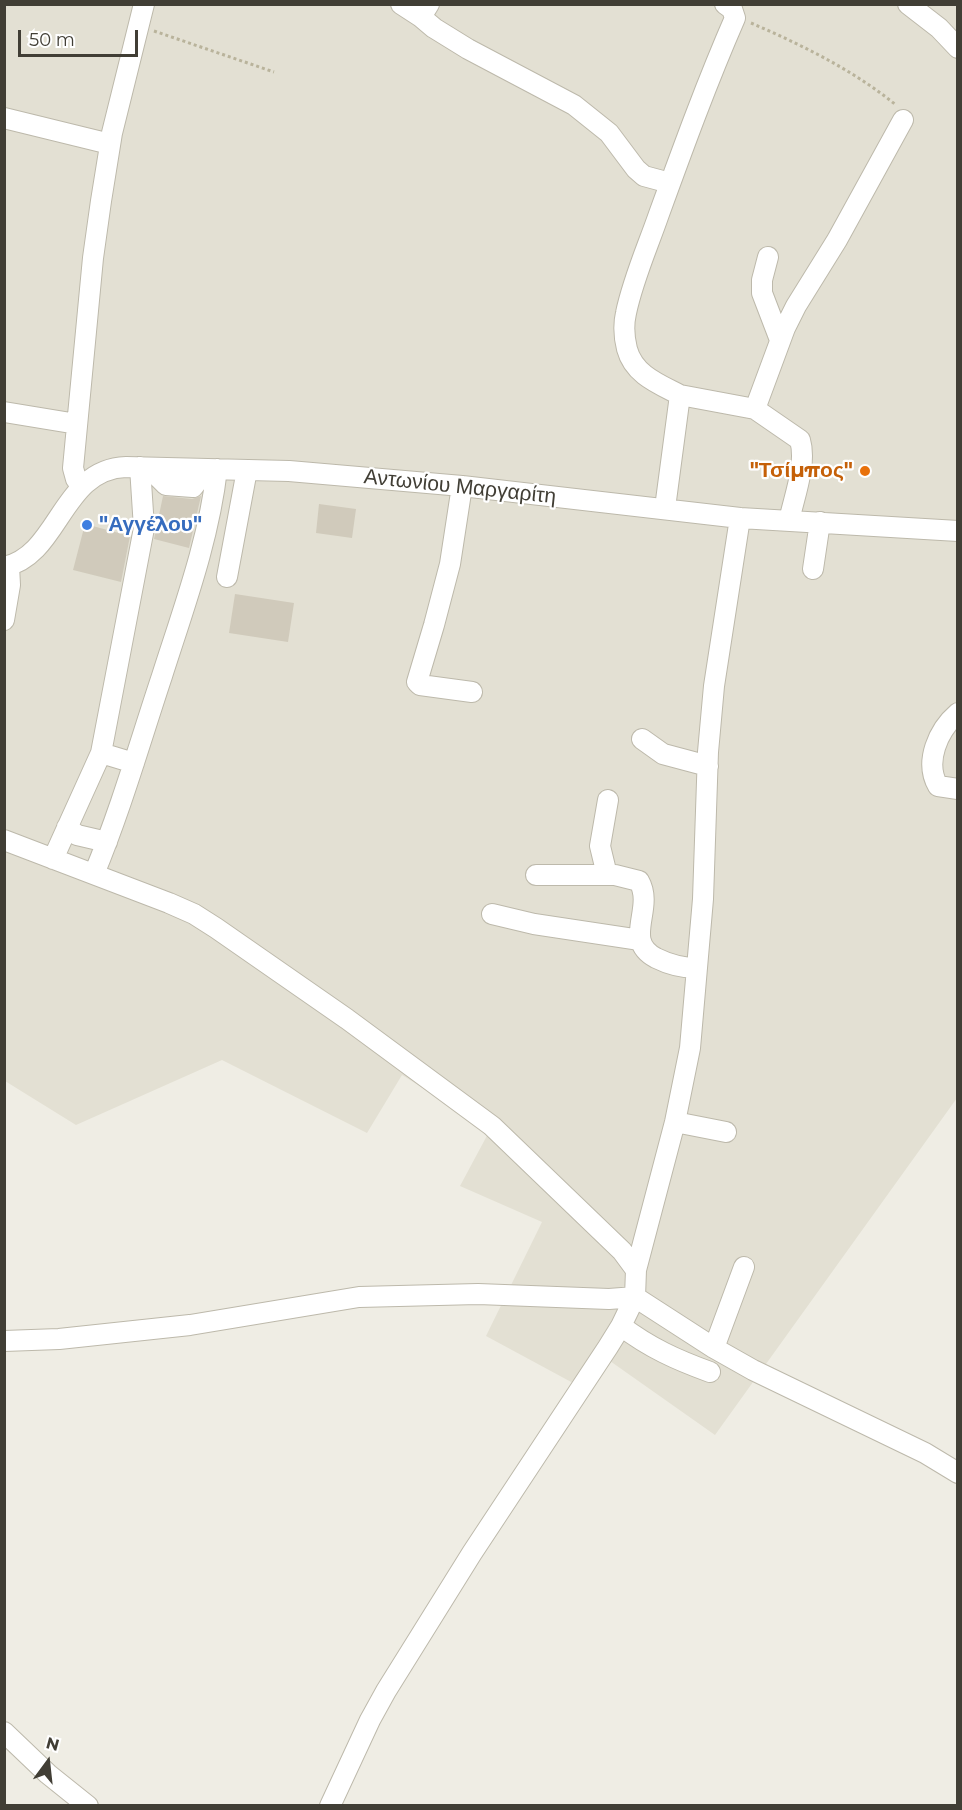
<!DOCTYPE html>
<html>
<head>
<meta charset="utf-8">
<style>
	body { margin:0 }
	#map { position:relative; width:962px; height:1810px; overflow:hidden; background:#efede4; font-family:Montserrat,sans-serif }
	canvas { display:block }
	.frame { position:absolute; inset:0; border:6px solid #413e35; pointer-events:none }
	.north { position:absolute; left:18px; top:1732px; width:60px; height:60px; -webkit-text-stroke:4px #fff; paint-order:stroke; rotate:15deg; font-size:16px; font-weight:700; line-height:24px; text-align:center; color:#413e35 }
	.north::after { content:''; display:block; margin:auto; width:21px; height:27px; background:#413e35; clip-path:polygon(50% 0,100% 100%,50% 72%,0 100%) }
	.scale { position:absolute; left:18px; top:30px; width:120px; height:27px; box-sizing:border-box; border:3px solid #413e35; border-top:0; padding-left:8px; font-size:18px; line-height:21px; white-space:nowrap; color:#413e35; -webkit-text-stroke:4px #fff; paint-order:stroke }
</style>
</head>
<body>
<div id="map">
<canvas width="962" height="1810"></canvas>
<div class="frame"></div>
<div class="north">N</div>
<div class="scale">50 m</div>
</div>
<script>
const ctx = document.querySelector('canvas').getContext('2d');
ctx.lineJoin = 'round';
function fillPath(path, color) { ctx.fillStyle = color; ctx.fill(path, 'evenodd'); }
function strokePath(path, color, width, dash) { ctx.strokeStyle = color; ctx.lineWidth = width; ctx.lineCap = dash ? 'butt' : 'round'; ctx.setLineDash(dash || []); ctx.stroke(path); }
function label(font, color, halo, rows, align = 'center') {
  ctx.font = font + ' Montserrat,sans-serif'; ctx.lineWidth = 4.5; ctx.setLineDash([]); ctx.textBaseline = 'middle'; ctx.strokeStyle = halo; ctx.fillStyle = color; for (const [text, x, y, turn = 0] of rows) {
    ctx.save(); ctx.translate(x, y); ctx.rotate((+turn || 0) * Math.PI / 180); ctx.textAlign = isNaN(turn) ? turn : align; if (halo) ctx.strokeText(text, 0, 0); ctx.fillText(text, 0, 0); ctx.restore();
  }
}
fillPath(new Path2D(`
	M4,5H957V1098L715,1435L610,1361L586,1390L486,1336L542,1222L460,1186L490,1130L402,1075L367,1133L222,1060L76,1125L5,1081Z`), '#e3e0d3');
fillPath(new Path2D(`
	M163,496L192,499L201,496L189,548L154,539Z
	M319,504L356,509L352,538L316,533Z
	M85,524L130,536L121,582L73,570Z
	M235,594L294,603L288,642L229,633Z`), '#d0cabb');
const minor = new Path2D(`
	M401,4L421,17L429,4
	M908,4L939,28L958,48
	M421,17L434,28L468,49L574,105L609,133L636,169L644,176L670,183
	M4,118L110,144
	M768,257L762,280V293L780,340
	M680,395L755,409L800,440C807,464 794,497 789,521
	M755,409L785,328L796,306L837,240L903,120
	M4,412L77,424
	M155,474L166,485L193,487L200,478
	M462,486L450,564L434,625L417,682L420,685L472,692
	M82,487L76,479L73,468L93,258L101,201L112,133L144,4
	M665,508L680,395C659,384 634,375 627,349C624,337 623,326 626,313C633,279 648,246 659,214C683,148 707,82 735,18L732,9L725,4
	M4,567C60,555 61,469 126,467L289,471L462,486L740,518L958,531
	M813,569L820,522
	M227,577L247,470
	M4,620L10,585L9,566
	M958,713C938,730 924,762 938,786L958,789
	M642,739L663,754L708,766
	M101,753L134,763
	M67,827L77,835L107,842
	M4,840L169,903L194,914L216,928L347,1019L492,1126L622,1251L636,1270
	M53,859L101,753L144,528L140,467
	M94,874C121,809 140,742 162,676C184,607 209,540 217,469
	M536,875H615L639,881C655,909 622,940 656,958C670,965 682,968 697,968
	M607,875L600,846L608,800
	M492,914L534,924L640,940
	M675,1122L726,1132
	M621,1326C650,1348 677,1360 710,1372
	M4,1341L59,1339L190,1325L359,1297L478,1294L609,1299L635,1297L714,1348L753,1370L925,1453L958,1473
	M714,1348L744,1267
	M4,1732L48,1774L88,1806
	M330,1806L370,1720L386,1691L472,1553L608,1347L621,1326L635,1297L636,1270L675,1122L690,1048L703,899L708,752L714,686L740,518`);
strokePath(minor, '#bdb9ab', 22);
strokePath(new Path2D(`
	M751,23C802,45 853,70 896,105
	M154,31L274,72`), '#b9b39b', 3, [3, 3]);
strokePath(minor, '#fff', 20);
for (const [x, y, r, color] of [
	[865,471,6,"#e8710a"],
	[87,525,6,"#3f7fe0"]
]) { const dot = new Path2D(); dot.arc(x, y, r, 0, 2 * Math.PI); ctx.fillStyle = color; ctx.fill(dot); strokePath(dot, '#fff', 2); }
label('bold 21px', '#c56008', '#fff', [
	["\"Τσίμπος\"",853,471]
], 'right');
label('21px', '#413e35', '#fff', [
	["Αντωνίου Μαργαρίτη",460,487,6]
]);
label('bold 21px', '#366cbe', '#fff', [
	["\"Αγγέλου\"",99,525]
], 'left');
</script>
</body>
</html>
